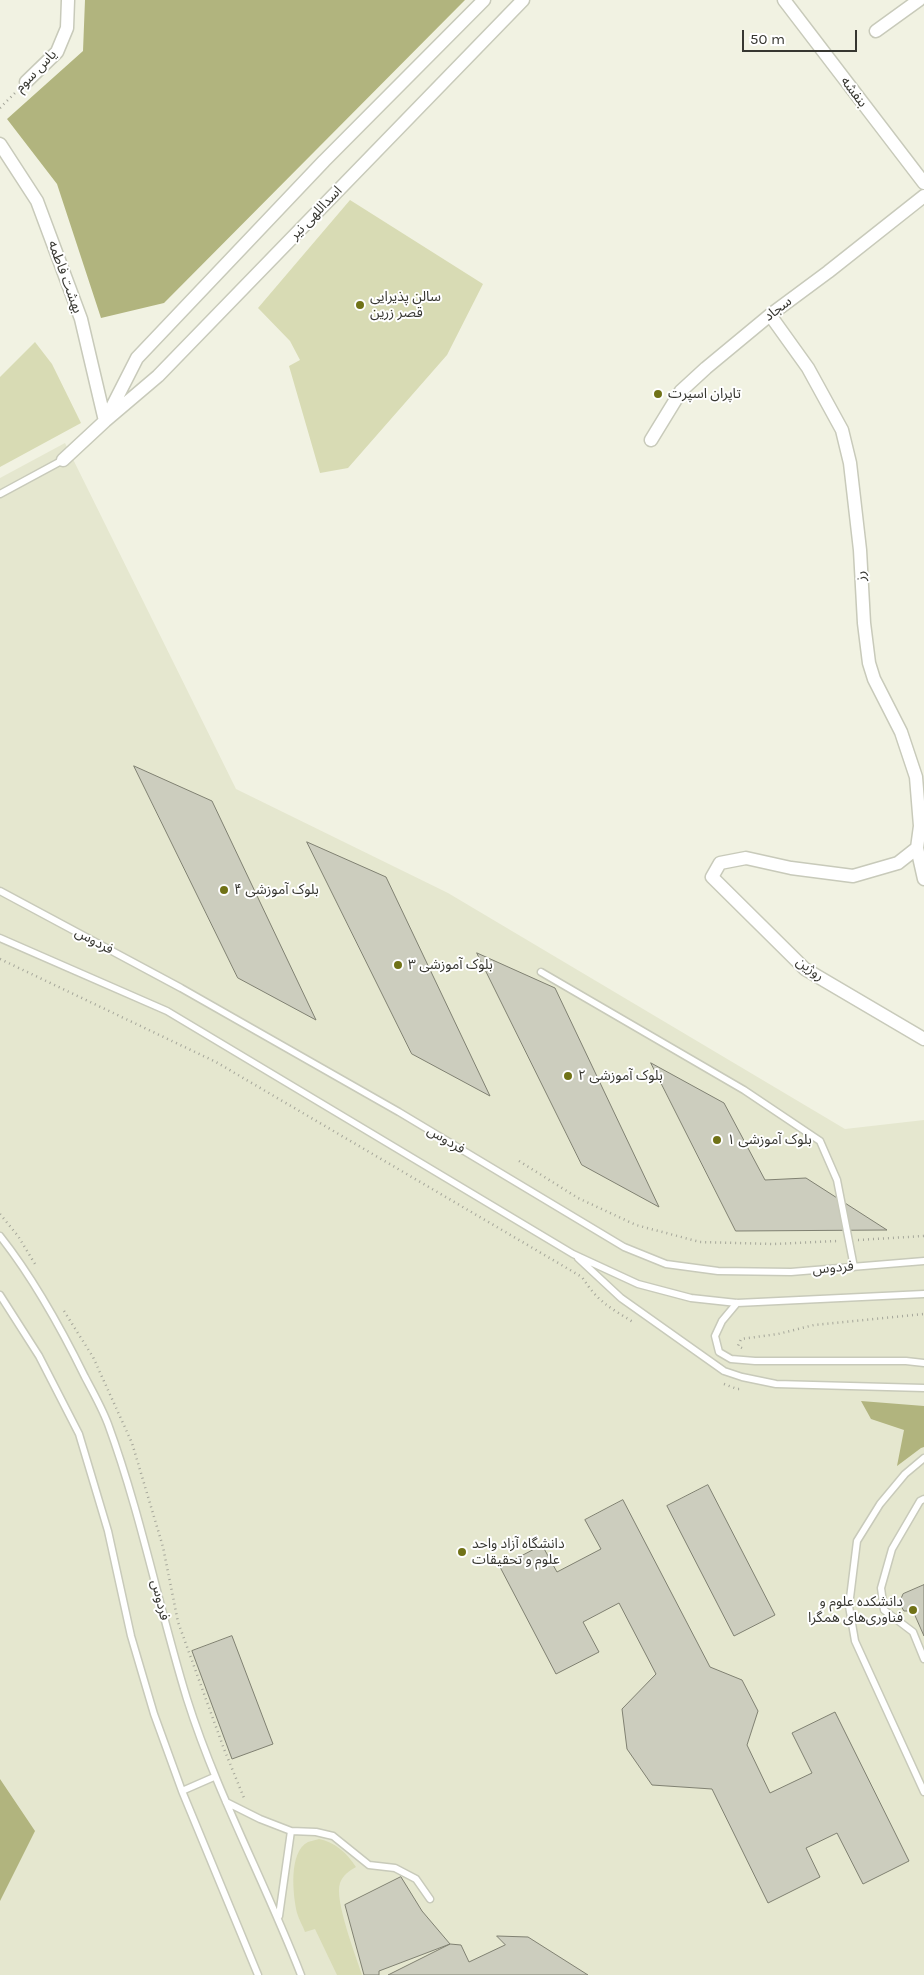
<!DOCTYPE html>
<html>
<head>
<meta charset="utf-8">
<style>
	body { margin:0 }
	#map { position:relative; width:924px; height:1975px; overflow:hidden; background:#f1f2e2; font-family:Karla,sans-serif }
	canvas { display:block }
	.scale { position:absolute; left:742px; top:30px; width:115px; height:22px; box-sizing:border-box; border:2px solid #373731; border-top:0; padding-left:6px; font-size:15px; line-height:18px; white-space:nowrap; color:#373731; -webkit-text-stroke:4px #fff; paint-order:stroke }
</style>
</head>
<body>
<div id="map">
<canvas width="924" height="1975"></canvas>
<div class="scale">50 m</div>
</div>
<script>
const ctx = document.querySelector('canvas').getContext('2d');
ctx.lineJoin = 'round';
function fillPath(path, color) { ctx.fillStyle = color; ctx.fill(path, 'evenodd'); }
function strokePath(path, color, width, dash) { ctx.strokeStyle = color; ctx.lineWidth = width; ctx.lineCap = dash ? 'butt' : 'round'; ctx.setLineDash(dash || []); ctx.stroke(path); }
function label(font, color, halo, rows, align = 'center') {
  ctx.font = font + ' Karla,"Noto Sans Arabic",sans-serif'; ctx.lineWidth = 4; ctx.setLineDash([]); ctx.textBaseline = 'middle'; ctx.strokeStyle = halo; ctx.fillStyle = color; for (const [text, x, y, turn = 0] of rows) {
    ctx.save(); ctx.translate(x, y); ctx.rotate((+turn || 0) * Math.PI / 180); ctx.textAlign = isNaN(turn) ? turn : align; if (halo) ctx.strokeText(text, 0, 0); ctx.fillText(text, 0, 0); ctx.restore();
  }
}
fillPath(new Path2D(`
	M65,443L236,789L448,893L845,1129L924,1120V1975H0V478Z`), '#e5e7cf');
fillPath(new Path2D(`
	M350,200L483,284L447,355L348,468L320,473L289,366L300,360L290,341L258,308Z
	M35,342L52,364L81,423L0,467V377Z
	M319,1839C335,1842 347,1853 356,1867C349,1871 343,1875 340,1883C334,1900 356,1956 362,1975H337L315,1929L305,1932C303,1926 299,1920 297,1913C293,1896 288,1852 308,1842C311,1841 316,1840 319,1839Z`), '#d8dbb4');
fillPath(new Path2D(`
	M85,0H465L164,303L101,318L57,184L7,119L83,51Z
	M861,1401L924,1406V1447L921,1448L897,1466L904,1430L871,1419Z
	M0,1779L35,1831L0,1901Z`), '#b1b47e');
const building = new Path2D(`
	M134,766L212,801L316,1020L238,978Z
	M307,842L386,877L490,1096L412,1054Z
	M477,953L555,988L659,1207L582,1165Z
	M651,1063L724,1103L765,1180L806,1178L887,1230L736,1231Z
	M708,1485L775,1615L734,1636L667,1506Z
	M623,1500L710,1667L742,1680L758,1711L747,1745L770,1793L812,1773L792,1733L835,1712L909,1861L863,1884L837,1833L806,1848L820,1877L768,1903L712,1789L652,1785L627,1749L622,1709L656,1674L619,1603L583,1622L599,1652L556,1674L500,1567L542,1545L557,1572L601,1549L585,1520Z
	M924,1585V1636L913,1611H904L899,1603L903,1594Z
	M232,1636L273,1744L232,1759L192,1651Z
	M401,1877L422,1911L450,1944L379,1971V1975H364L345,1905Z
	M497,1936L528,1937L588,1975H388L450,1944L461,1945L469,1962L505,1945Z`);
fillPath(building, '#cccdbe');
strokePath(building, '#808172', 1);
const service = new Path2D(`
	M0,494L63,460
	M0,891L181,988L399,1112L624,1247L666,1264L718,1271L791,1272L924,1261
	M0,938L167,1011L573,1254L638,1284L691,1298L737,1303L924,1294
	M541,972L744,1090L820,1141L837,1180L854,1267
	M0,1236C34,1279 61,1328 85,1377C93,1392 102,1408 108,1424C141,1514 159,1608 187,1699C217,1794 265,1882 301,1975
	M578,1258L621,1298L724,1371L742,1377L776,1384L924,1388
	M0,1295L39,1356L79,1434L108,1531L131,1636L154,1714L182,1791L258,1975
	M737,1303L722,1321L715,1336L719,1352L731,1359L755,1361H906L924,1363
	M924,1458L905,1474L880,1504L857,1541L849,1606L855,1641L924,1792
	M924,1499L920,1501L892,1549L881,1588L884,1610L913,1632L924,1659
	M182,1791L214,1777
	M226,1802L260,1819L291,1831L279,1916
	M291,1831L316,1832L333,1836L369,1865L395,1868L416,1879L430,1899`);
const minor = new Path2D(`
	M784,0L924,183
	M876,31L919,0
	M26,82L57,52L67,28L68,0
	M0,144L37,201L81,319L105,421
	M770,315L808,368L842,430L850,463L860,550L864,623L869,663L874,679L901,732L916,777L920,826L917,848L924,879
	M108,415L137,358L324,161L484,0
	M651,440L681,391L706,368L770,315L828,272L924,196
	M63,460L105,421L158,376L523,0
	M917,848L898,863L853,876L791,868L746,858L720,863L712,877L805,969L924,1039`);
strokePath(service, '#c8caba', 9);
strokePath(minor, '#c8caba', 15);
strokePath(new Path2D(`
	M0,108L17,91
	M0,959L216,1062L582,1277C598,1302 609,1307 633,1322
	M519,1161L578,1198L636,1225L700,1242L773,1244L838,1241
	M0,1214L18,1236L35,1264
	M858,1240L924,1236
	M64,1311L93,1357L132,1443L163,1547L178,1622L224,1749L244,1798
	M742,1348L738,1346L741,1339L778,1334L814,1325L924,1314
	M724,1384L737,1389H743`), '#a5a69a', 2.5, [1, 4]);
strokePath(service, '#fff', 6);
strokePath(minor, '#fff', 12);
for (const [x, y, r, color] of [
	[360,305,5,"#707217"],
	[658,394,5,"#707217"],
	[224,890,5,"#707217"],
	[398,965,5,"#707217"],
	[568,1076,5,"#707217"],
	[717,1140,5,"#707217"],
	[462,1552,5,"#707217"],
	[913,1610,5,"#707217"]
]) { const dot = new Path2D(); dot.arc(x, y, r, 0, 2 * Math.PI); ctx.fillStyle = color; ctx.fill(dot); strokePath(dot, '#fff', 2); }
label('14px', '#373731', '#fff', [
	["یاس سوم",36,71,-46],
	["بنفشه",854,92,53],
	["اسداللهی نیر",316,213,-46],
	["بهشت فاطمه",65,277,70],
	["سجاد",778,309,-37],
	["رز",861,576,-93],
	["فردوس",94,941,28],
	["روژین",810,969,36],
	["فردوس",446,1140,31],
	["فردوس",833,1268,-5],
	["فردوس",160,1600,76]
]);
label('14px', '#373731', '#fff', [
	["سالن پذیرایی",370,297],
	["قصر زرین",370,313],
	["تاپران اسپرت",668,394],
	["بلوک آموزشی ۴",234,890],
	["بلوک آموزشی ۳",408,965],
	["بلوک آموزشی ۲",578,1076],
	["بلوک آموزشی ۱",727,1140],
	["دانشگاه آزاد واحد",472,1544],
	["علوم و تحقیقات",472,1560],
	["دانشکده علوم و",903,1602,"right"],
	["فناوری‌های همگرا",903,1618,"right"]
], 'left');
</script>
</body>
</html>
